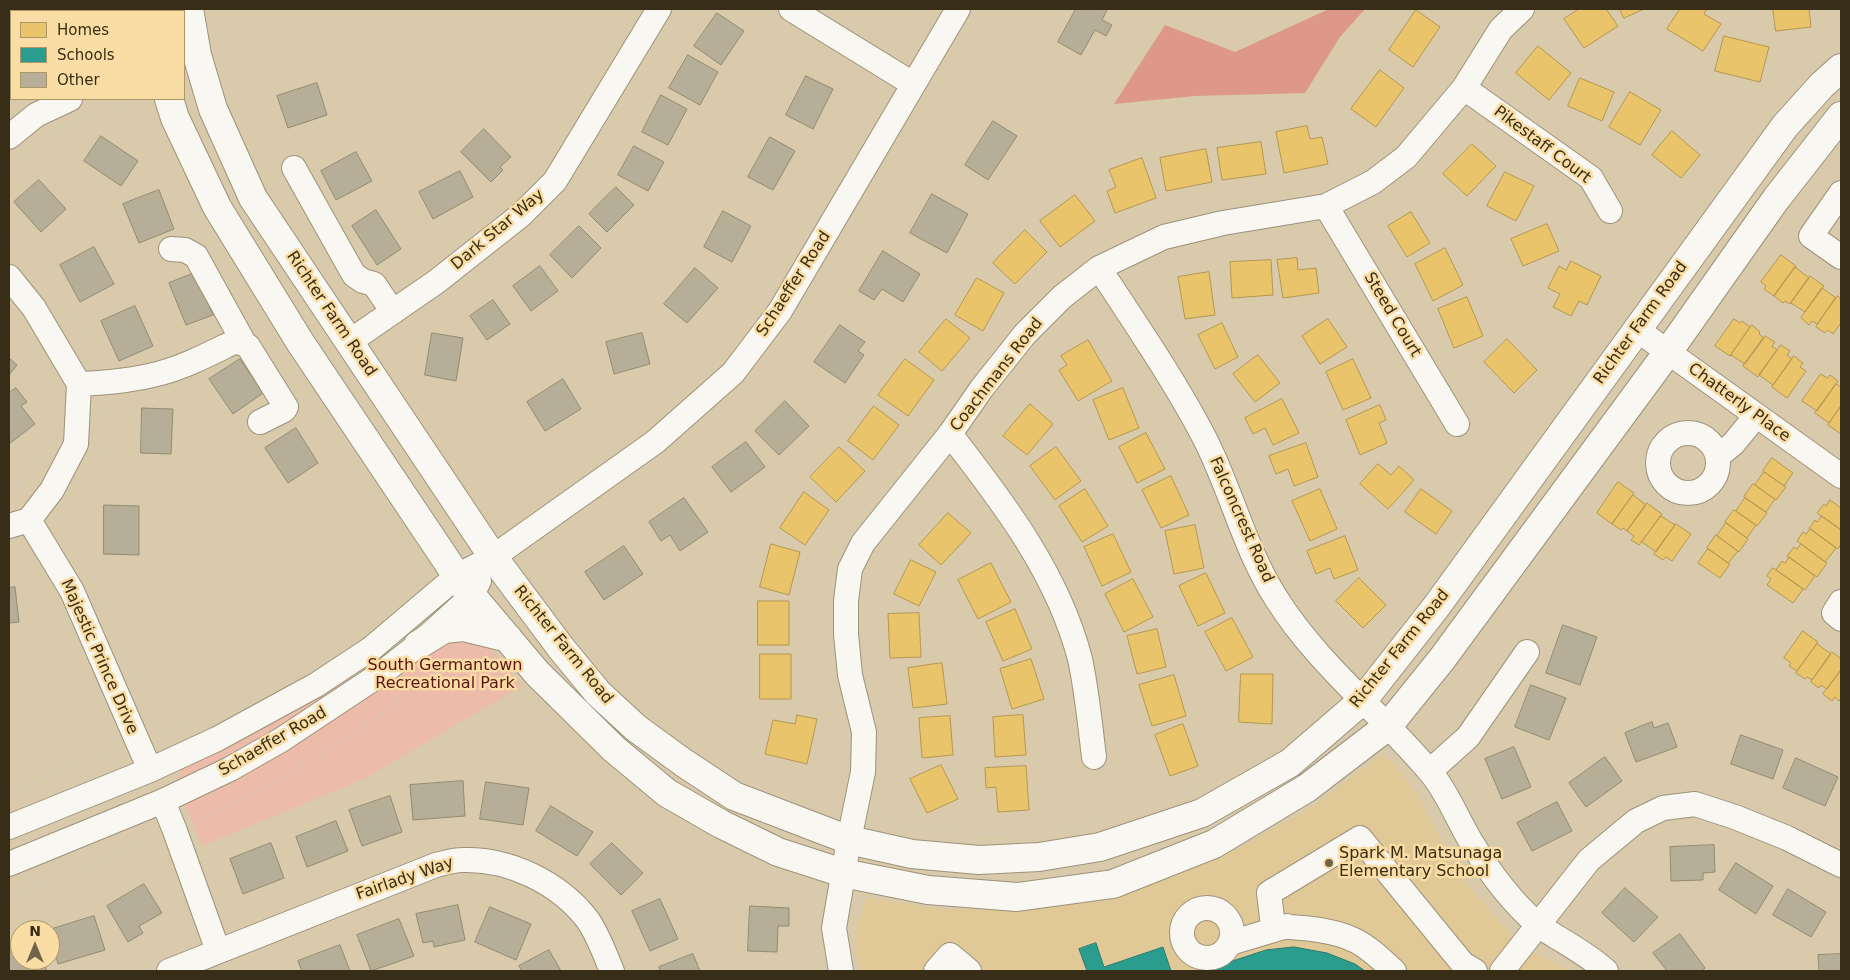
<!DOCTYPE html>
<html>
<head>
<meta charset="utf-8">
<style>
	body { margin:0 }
	#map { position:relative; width:1850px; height:980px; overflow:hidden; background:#d8caab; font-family:"DejaVu Sans",sans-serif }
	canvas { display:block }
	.frame { position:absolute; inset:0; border:10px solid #382d16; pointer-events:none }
	.legend { position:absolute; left:10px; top:10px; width:175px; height:90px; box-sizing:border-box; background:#f9dda4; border:1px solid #ac976b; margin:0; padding:6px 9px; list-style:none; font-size:15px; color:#382d16 }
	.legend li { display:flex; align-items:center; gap:10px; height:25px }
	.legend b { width:25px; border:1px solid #ac976b }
	.north { position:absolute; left:10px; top:920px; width:50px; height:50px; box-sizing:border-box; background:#f9dda4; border:1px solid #ac976b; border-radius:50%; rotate:0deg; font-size:14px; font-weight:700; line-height:20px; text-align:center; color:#382d16 }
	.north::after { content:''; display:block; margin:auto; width:18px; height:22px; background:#70644a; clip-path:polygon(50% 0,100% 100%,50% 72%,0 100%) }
</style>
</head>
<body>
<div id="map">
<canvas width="1850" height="980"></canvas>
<div class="frame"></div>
<ul class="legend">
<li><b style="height:14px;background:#e9c46a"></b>Homes</li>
<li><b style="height:14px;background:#2a9d8f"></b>Schools</li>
<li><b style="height:14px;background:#b6ae96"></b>Other</li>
</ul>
<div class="north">N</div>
</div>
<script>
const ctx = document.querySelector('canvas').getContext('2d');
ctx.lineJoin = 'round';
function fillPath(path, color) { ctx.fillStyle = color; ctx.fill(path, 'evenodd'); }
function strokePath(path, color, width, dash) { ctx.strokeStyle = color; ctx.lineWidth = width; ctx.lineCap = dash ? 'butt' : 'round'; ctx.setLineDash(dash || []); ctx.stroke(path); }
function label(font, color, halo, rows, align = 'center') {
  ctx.font = font + ' "DejaVu Sans",sans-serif'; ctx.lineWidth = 5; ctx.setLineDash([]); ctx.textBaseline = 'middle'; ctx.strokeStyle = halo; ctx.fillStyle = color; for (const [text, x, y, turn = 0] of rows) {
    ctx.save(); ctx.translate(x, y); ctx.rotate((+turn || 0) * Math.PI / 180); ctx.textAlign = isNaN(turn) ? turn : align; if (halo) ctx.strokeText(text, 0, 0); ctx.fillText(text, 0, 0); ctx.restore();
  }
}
fillPath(new Path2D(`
	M1381,755L1392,761L1417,794L1463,880L1521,946L1570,971H862L855,953L857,925L867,898L942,909L1015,910L1072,904L1124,891L1168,879L1241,847L1311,808Z`), '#e0c897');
fillPath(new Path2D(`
	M470,624L522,686L364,779L202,846L176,784L187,758L266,724L307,704L379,661Z`), '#edbba9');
fillPath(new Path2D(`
	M1329,9H1365L1340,37L1305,93L1195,96L1114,104L1165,25L1235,52Z`), '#dd9887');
const homes = new Path2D(`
	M1579,9H1606L1618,26L1584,48L1564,19Z
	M1620,9H1644L1624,18Z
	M1680,9H1707L1704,14L1721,24L1703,51L1667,29Z
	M1773,9H1809L1811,27L1776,31Z
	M1416,10L1440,27L1413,67L1389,50Z
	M1724,36L1769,47L1760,82L1715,71Z
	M1538,46L1571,73L1549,100L1516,73Z
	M1380,70L1404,88L1376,127L1351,109Z
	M1580,78L1614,92L1602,121L1568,106Z
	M1630,92L1661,110L1640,145L1609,127Z
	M1307,126L1310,139L1322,137L1328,164L1284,173L1276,132Z
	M1672,131L1700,155L1681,178L1652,155Z
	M1261,142L1266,174L1222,180L1217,148Z
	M1472,144L1496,166L1467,196L1443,174Z
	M1206,149L1212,182L1166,191L1160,158Z
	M1142,158L1156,198L1115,213L1107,191L1116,187L1109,170Z
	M1505,172L1534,186L1516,221L1487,206Z
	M1075,195L1095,221L1060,247L1040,221Z
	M1411,212L1430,243L1407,257L1388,226Z
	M1547,224L1559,251L1523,266L1511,239Z
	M1025,230L1047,252L1015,284L993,263Z
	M1445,248L1463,285L1433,301L1415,264Z
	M1781,255L1796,266L1774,296L1764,289L1766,286L1761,282Z
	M1297,258L1298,270L1316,268L1319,293L1283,298L1277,260Z
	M1271,260L1273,295L1232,298L1230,262Z
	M1571,261L1601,276L1587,305L1579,301L1571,316L1553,307L1560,294L1548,288L1559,266L1566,270Z
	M1795,267L1809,278L1790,304L1785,301L1783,303L1774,296Z
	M1209,272L1215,315L1185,319L1178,277Z
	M1810,276L1824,286L1805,312L1791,303Z
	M977,278L1004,293L983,331L955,315Z
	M1822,288L1836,298L1817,324L1812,321L1809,325L1801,318Z
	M1837,296L1841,299V323L1833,334L1828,330L1825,333L1816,327Z
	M1467,297L1483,336L1454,348L1438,309Z
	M946,319L970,338L942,371L919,352Z
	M1328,319L1347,347L1320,364L1302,336Z
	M1734,319L1740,323L1742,321L1750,327L1730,356L1715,346Z
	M1222,323L1238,357L1215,369L1198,335Z
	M1752,325L1760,332L1759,334L1764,338L1745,364L1731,355Z
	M1765,336L1775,342L1772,346L1777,350L1758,377L1743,366Z
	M1507,339L1537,370L1514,393L1484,362Z
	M1088,340L1112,381L1078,401L1059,370L1067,365L1061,356Z
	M1781,345L1790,351L1787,355L1792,359L1773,385L1759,375Z
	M1258,355L1280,383L1255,402L1233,374Z
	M1794,356L1803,363L1800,367L1806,371L1787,398L1772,387Z
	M905,359L934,380L908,416L878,395Z
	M1353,359L1371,398L1343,410L1326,372Z
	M1821,374L1827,378L1830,375L1838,381L1817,411L1802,401Z
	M1836,384L1841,387V406L1829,423L1815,413Z
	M1123,388L1139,428L1109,440L1093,400Z
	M1282,399L1299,433L1273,445L1265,428L1253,434L1245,418Z
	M1030,404L1053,424L1027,455L1003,436Z
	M1380,405L1386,420L1379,423L1387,443L1360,455L1346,420Z
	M874,406L899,425L873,460L848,441Z
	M1841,406V434L1828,425Z
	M1146,433L1165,469L1137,483L1119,447Z
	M1306,443L1318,477L1294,486L1288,469L1276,474L1269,456Z
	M839,447L865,471L836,502L810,477Z
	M1056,447L1081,481L1055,500L1030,466Z
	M1772,458L1793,473L1784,486L1763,471Z
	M1378,464L1391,475L1399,466L1414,480L1388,509L1360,484Z
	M1764,472L1786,487L1776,500L1755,485Z
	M1171,476L1189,515L1161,528L1142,490Z
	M1618,482L1634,493L1612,524L1597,513Z
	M1753,484L1775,499L1766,512L1744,497Z
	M1085,489L1108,526L1082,542L1059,506Z
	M1320,489L1337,529L1310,541L1292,501Z
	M1421,489L1452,511L1436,534L1405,512Z
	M804,492L829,510L805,545L780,528Z
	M1633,495L1646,505L1627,531L1623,528L1621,530L1612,524Z
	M1745,498L1767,513L1757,526L1736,511Z
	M1830,500L1841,508V530L1817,513L1824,504L1826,506Z
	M1647,503L1662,514L1639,545L1631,540L1634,536L1627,531Z
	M1734,510L1756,525L1747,538L1725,522Z
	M948,513L971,533L941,565L919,545Z
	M1661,516L1675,525L1656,552L1642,542Z
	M1822,516L1841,530V544L1838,549L1809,528L1815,520L1817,522Z
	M1726,523L1748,539L1739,552L1717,536Z
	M1676,524L1691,534L1672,561L1666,557L1663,560L1654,554Z
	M1195,525L1204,568L1174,574L1165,531Z
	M1810,529L1836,548L1825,562L1797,541L1803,532L1806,534Z
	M1113,534L1131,572L1102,586L1084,547Z
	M1716,535L1738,551L1728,563L1707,548Z
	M1345,536L1358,570L1334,579L1330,568L1316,574L1307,551Z
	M771,544L800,552L789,595L760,587Z
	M1801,544L1827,563L1817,577L1787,556L1794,547L1797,549Z
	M1708,549L1730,564L1720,578L1698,563Z
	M1789,557L1815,576L1805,590L1776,570L1782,561L1785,563Z
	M911,560L936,572L919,606L894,594Z
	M991,563L1011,602L978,619L958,580Z
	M1773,568L1803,589L1793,603L1767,585L1771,579L1767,576Z
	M1206,573L1225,613L1198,626L1179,586Z
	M1359,578L1386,605L1363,628L1336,601Z
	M1133,579L1153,617L1124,632L1105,594Z
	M758,601H789V645H758Z
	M1015,609L1032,649L1003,661L986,622Z
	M919,613L921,657L890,658L888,614Z
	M1232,618L1253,657L1226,671L1205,632Z
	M1157,629L1166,667L1137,674L1127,636Z
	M1803,631L1818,642L1797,671L1789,666L1791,663L1784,658Z
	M1817,644L1831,654L1812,680L1807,677L1805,679L1796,673Z
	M1832,652L1841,659V670L1827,689L1821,685L1819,688L1811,682Z
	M760,654H791V699H760Z
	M1031,659L1044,699L1012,709L1000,669Z
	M942,663L947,704L913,708L908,668Z
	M1841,670V698L1839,701L1835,697L1832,701L1823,694Z
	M1241,674H1273L1272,724L1239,722Z
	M1174,675L1186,716L1152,726L1139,685Z
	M797,715L817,719L807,764L765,754L773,720L795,724Z
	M1023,715L1026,755L995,757L993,717Z
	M950,716L953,755L922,758L919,718Z
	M1183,724L1198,766L1170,776L1155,735Z
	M941,765L958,799L927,813L910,779Z
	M1026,766L1029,810L998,812L996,787L986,788L985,768Z`);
fillPath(homes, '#e9c46a');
strokePath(homes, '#b49751', 1);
const schools = new Path2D(`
	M1096,943L1104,967L1163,947L1171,971H1087L1079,949Z
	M1294,947L1327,953L1355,964L1365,971H1212L1211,968L1266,950Z`);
fillPath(schools, '#2a9d8f');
strokePath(schools, '#2e7b6b', 1);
const building = new Path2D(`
	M51,9H92L90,11H49Z
	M1076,9H1106L1107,10L1102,20L1112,25L1106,36L1095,30L1081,55L1058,42Z
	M717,13L744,31L721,65L694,46Z
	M11,35V74L9,76V36Z
	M688,55L718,72L700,105L669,88Z
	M806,76L833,89L813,129L786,115Z
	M317,83L327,115L288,128L277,96Z
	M661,95L687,109L668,145L642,132Z
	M993,121L1017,136L988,180L965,165Z
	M484,129L511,157L500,167L503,170L491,182L461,152Z
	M101,136L138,161L121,186L84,161Z
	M770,137L795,151L773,190L748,177Z
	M634,146L664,162L648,191L618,175Z
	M356,152L372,181L336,200L321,171Z
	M460,171L473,197L433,219L419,192Z
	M39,180L66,209L41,232L14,202Z
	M616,187L634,205L607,232L589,214Z
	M159,190L174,229L139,243L123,204Z
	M932,194L968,214L947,253L910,233Z
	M376,210L401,249L377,265L352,226Z
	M723,211L751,226L732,262L704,247Z
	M579,226L601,248L572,278L550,255Z
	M94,247L114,284L80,302L60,265Z
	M883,251L920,274L903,302L882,289L874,300L859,291Z
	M540,266L558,291L531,311L513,286Z
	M695,268L718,288L687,323L664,304Z
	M195,273L213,315L186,325L169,283Z
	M493,300L510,324L487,340L470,316Z
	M135,306L153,346L119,361L101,321Z
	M840,325L865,342L858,351L864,355L845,383L814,362Z
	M432,333L463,338L456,381L425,375Z
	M642,333L650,364L614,374L606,342Z
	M9,358L17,365L9,375Z
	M240,359L263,393L233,414L209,379Z
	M563,379L581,409L545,431L527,402Z
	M16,388L27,402L21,406L35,424L9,444V393Z
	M785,401L809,426L779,455L755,431Z
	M142,408L173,409L171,454L141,453Z
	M296,428L318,463L288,483L265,448Z
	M746,442L765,467L731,492L712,467Z
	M684,498L708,532L680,551L670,535L661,541L649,522Z
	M104,505L139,506V555L104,554Z
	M624,546L643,574L604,600L585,572Z
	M15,587L19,622L9,623V588Z
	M1563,625L1597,637L1580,685L1546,673Z
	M1531,685L1566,698L1549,740L1515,727Z
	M1652,722L1654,728L1668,723L1677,747L1636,762L1625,733Z
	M1741,735L1783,750L1773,779L1731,764Z
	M1514,747L1531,787L1502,799L1485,759Z
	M1605,757L1622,781L1586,807L1569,783Z
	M1796,758L1838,777L1825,806L1783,788Z
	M463,781L465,816L413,820L410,785Z
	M486,782L529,788L523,825L480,819Z
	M390,796L402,832L362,846L349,810Z
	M1557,802L1572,831L1532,851L1517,823Z
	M551,806L593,832L577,856L536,831Z
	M336,821L348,851L307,867L296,837Z
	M271,843L284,878L243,894L230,859Z
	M612,843L643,873L621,895L590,864Z
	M1714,845L1715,872L1703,873V880L1671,881L1670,847Z
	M1736,863L1773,886L1756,914L1719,890Z
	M144,884L162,913L139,926L143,933L128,942L107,906Z
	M1625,888L1658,917L1634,942L1602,913Z
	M1788,889L1826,912L1811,937L1773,915Z
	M660,899L678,939L650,951L632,911Z
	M458,905L465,940L434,947L433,941L423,943L416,914Z
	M750,906L789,908V926H778L777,952L748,951Z
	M490,907L531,924L516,960L475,942Z
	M94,916L105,950L58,964L49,930Z
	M399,919L414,956L371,971L357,935Z
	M1680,934L1705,968L1702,971H1667L1653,953Z
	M340,945L350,971H302L298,961Z
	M20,946V960H43L47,971H9V949Z
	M549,950L561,971H522L519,966Z
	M693,954L700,971H660L659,967Z
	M1841,954V971H1819L1818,955Z`);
fillPath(building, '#b6ae96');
strokePath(building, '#928a71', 1);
const minor = new Path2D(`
	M791,9L913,84
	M1464,88L1591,178L1610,211
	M9,137L36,115L70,99
	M294,168L354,275L363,281L374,284L393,312
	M1841,193L1811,236L1841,257
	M1326,206L1457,424
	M171,249L185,250L196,256L244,343
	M1099,268C1135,323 1173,378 1204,437C1231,489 1244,548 1276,598C1318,665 1381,713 1431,773C1448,793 1459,823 1473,845C1490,873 1512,902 1537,924C1542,929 1549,932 1555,936C1573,947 1591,957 1606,971
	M9,277L34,308L79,384L76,444L52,490L29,520
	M1636,329L1841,476
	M349,342L436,282L521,215L555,181L659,9
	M79,384C106,383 135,380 161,373C187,366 211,353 236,341L248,346L286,407L284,410L260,422
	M1658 463a30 30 0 1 1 60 0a30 30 0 1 1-60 0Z
	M950,434C1003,502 1058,574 1080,659C1087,691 1090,725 1094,757
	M1718,456L1733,444L1756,416
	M29,520L72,591L150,770
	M9,526L29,520
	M1841,602L1834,613L1841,619
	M1430,771L1468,737L1527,652
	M163,801L175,831L218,951
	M9,827L150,770L217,739L316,685L372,648L457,576L493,557L655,442L733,373L780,311L958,9
	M9,864L163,801L230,769L281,740L382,673L418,645L471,597L479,581
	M1182 933a25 25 0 1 1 50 0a25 25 0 1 1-50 0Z
	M1230,943L1287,926
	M169,971L436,865C444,863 454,860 462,860C509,858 559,883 587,919C598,934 605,955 612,971
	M841,971L834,928L849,840L863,772L864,732L850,675L846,634V601L850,569L863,543L950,434L982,388L1025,334L1062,297L1099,268L1164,237L1223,223L1326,206L1373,182L1406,157L1464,88L1501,29L1522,9
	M936,971L950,955L969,971
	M1394,971C1382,960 1369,947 1354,940C1332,929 1297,927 1273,926L1269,893L1360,838L1463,964L1475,971
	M1502,971L1589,860L1636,821L1663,808L1695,804L1735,817L1787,838L1841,865`);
const major = new Path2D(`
	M151,9V11
	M189,9L197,55L213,109L253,198L493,557L561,648L598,693L636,728L684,763L734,796L849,840L912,854L979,860L1039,857L1100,847L1202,813L1290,763L1363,700L1436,607L1785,126L1822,85L1841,68
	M169,99L175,118L217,207L300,342L471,597L478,603L537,673L614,749L667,793L721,824L778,852L843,873L928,890L1017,897L1113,884L1214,844L1307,788L1388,726L1442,659L1668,352L1776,199L1841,116
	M418,645L444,629L463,627L508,638`);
strokePath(minor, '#9d927a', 26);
strokePath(major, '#9d927a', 30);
strokePath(new Path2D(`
	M1836,46L1841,41
	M9,102L13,99
	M74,121L140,99
	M9,168L68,124
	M196,219L206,238
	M9,234L30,260L79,326L98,364
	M9,323C18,335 29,347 37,360C67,409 53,459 9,492
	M306,403L425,578
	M19,484L26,494
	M55,518L62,521L95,470L104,440L106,402
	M62,521C74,549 93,574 106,602C127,644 143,689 161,732
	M155,734L220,712
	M9,793L119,747
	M1183,794L1200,787
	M872,820C949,835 1027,840 1104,821
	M192,823C225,807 259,791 291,772C327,751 362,727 396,703C414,691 452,670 459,649
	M30,877L34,888
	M9,898L156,838`), '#cec9c0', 3, [1, 4]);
strokePath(minor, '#f9f7f2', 24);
strokePath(major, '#f9f7f2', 28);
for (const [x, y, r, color] of [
	[1329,863,5,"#70644a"]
]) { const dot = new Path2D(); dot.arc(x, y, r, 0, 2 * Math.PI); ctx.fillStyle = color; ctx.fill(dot); strokePath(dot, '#f9dda4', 2); }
label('16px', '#382d16', '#f9dda4', [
	["Pikestaff Court",1542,145,37],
	["Dark Star Way",498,230,-40],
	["Schaeffer Road",794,284,-57],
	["Richter Farm Road",331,314,56],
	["Steed Court",1392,315,59],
	["Richter Farm Road",1641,323,-54],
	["Coachmans Road",997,375,-52],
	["Chatterly Place",1739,403,36],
	["Falconcrest Road",1241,520,66],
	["Richter Farm Road",563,645,51],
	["Richter Farm Road",1400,649,-51],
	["Majestic Prince Drive",99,657,66],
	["Schaeffer Road",273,742,-30],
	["Fairlady Way",405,879,-19]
]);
label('16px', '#5c1415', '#f9dda4', [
	["South Germantown",445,666],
	["Recreational Park",445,684]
]);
label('16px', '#382d16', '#f9dda4', [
	["Spark M. Matsunaga",1339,854],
	["Elementary School",1339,872]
], 'left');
</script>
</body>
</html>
